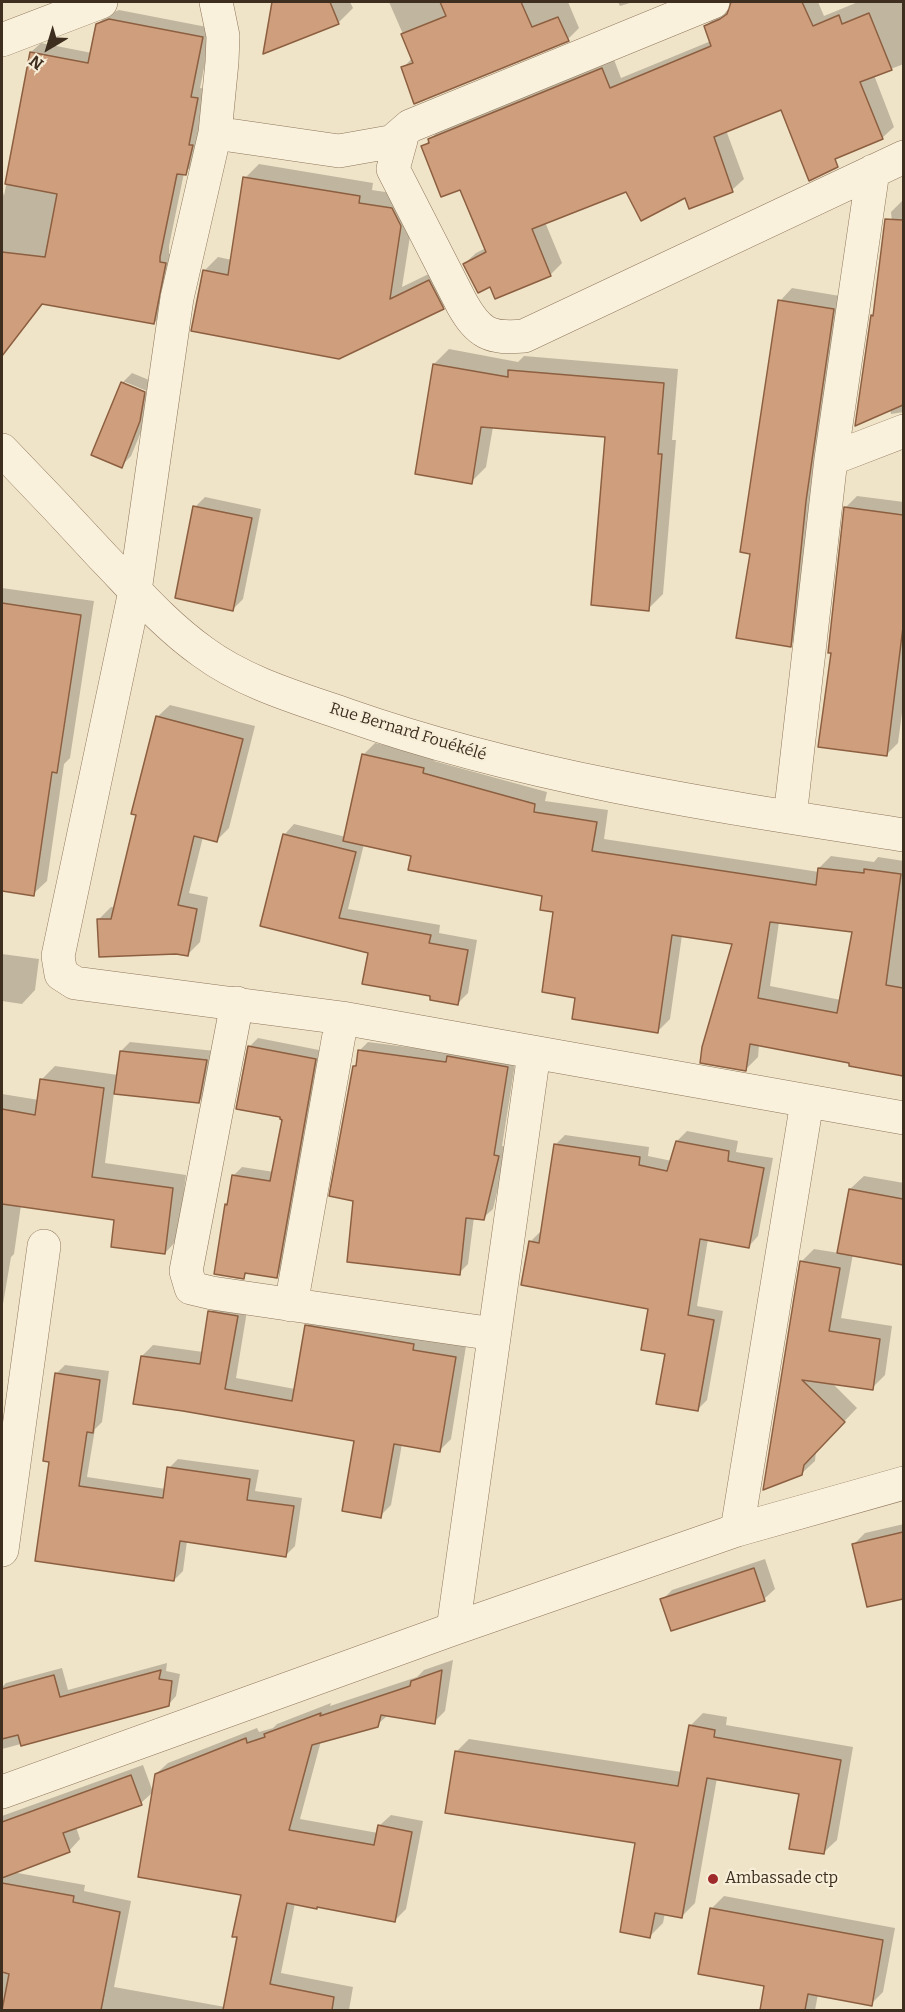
<!DOCTYPE html>
<html>
<head>
<meta charset="utf-8">
<style>
	body { margin:0 }
	#map { position:relative; width:905px; height:2012px; overflow:hidden; background:#f0e4c8; font-family:Bitter,serif }
	canvas { display:block }
	.frame { position:absolute; inset:0; border:3px solid #3d2e20; pointer-events:none }
	.north { position:absolute; left:18px; top:18px; width:60px; height:60px; -webkit-text-stroke:4px #f7eed8; paint-order:stroke; rotate:218deg; font-size:16px; font-weight:700; line-height:24px; text-align:center; color:#3d2e20 }
	.north::after { content:''; display:block; margin:auto; width:21px; height:27px; background:#3d2e20; clip-path:polygon(50% 0,100% 100%,50% 72%,0 100%) }
</style>
</head>
<body>
<div id="map">
<canvas width="905" height="2012"></canvas>
<div class="frame"></div>
<div class="north">N</div>
</div>
<script>
const ctx = document.querySelector('canvas').getContext('2d');
ctx.lineJoin = 'round';
function fillPath(path, color) { ctx.fillStyle = color; ctx.fill(path, 'evenodd'); }
function strokePath(path, color, width, dash) { ctx.strokeStyle = color; ctx.lineWidth = width; ctx.lineCap = dash ? 'butt' : 'round'; ctx.setLineDash(dash || []); ctx.stroke(path); }
function label(font, color, halo, rows, align = 'center') {
  ctx.font = font + ' Bitter,serif'; ctx.lineWidth = 4.5; ctx.setLineDash([]); ctx.textBaseline = 'middle'; ctx.strokeStyle = halo; ctx.fillStyle = color; for (const [text, x, y, turn = 0] of rows) {
    ctx.save(); ctx.translate(x, y); ctx.rotate((+turn || 0) * Math.PI / 180); ctx.textAlign = isNaN(turn) ? turn : align; if (halo) ctx.strokeText(text, 0, 0); ctx.fillText(text, 0, 0); ctx.restore();
  }
}
fillPath(new Path2D(`
	M273,2H350L353,8L338,23L265,52Z
	M389,2H568L579,28L568,39L403,68L413,57Z
	M618,2H633L620,6Z
	M733,2H818L824,16L858,2H904V64L874,75L894,127L882,138L782,108L726,130L744,179L732,190L686,196L627,190L545,222L562,263L551,274L496,297L491,285L464,264L476,253L486,248L461,188L423,147L441,128L613,57L621,78L711,41L706,26L717,15L731,9Z
	M119,10L212,28L200,88L206,89L198,136L195,164L184,173L169,246V254L174,255L163,313L154,323L44,303L2,355V310L12,296L2,295V188L4,196L31,52L41,43L92,53L97,25L107,15Z
	M259,164L373,183L372,190L405,195L414,211L402,287L443,267L457,295L443,308L339,358L204,271L218,257L232,260L245,178Z
	M903,200L904,412L891,414L872,316L875,313L895,251L891,212Z
	M792,288L846,297L803,633L790,645L751,552L780,301Z
	M449,349L518,362L524,356L678,369L672,440H676L663,594L648,609L607,436L493,427L486,467L471,482L416,473L434,364Z
	M132,373L154,382L150,410L131,456L121,466L122,383ZM125,382L152,393L151,396L125,386Z
	M857,496L904,502V698L898,743L886,755L832,652L846,507Z
	M205,497L261,509L243,599L233,609L195,507Z
	M2,588L94,601L70,758L64,764L47,881L33,894L2,890Z
	M170,705L255,726L229,828L217,840L203,837L189,893L208,897L200,942L187,955L98,920L111,907H115L138,814L157,717Z
	M375,743L435,756L434,761L547,792L545,801L608,810L604,839L819,872V868L831,856L874,862L878,857L904,861V1075L759,1045L758,1057L746,1069L733,943L682,935L670,1019L658,1031L577,997L555,911L544,895L413,855L364,844L348,909L440,925L439,933L477,940L468,993L458,1003L432,995L369,952L262,925L284,835L294,824L346,837L363,755ZM779,922L854,931L841,1000L770,986Z
	M2,954L39,959L35,990L22,1004L2,1001Z
	M258,1038L324,1051L285,1267L276,1276L249,1272L243,1277L226,1205L229,1202L233,1176L242,1167L274,1172L284,1118L249,1047Z
	M130,1042L215,1051L207,1093L198,1102L114,1093L105,1163L186,1175L178,1239L165,1253L116,1219L21,1205L14,1254L11,1257L2,1310V1094L39,1100L41,1080L55,1066L118,1075L121,1051Z
	M368,1042L453,1053L516,1058L502,1146L508,1147L493,1209L483,1218L474,1217L468,1264L459,1273L355,1200L354,1066L358,1063L359,1051Z
	M687,1131L738,1141L736,1152L773,1158L758,1236L749,1246L708,1239L697,1306L723,1311L707,1400L697,1410L667,1353L650,1307L530,1242L540,1232H542L555,1145L565,1135L649,1147L648,1156L672,1161L677,1141Z
	M864,1176L904,1183V1264L853,1254L841,1318L892,1326L885,1375L872,1388L831,1382L857,1408L816,1451L815,1461L801,1474V1262L814,1249L839,1253L850,1189Z
	M221,1301L248,1305L236,1378L295,1389L306,1326L318,1315L466,1346L451,1439L440,1450L402,1444L391,1505L380,1516L356,1440L183,1409L142,1356L153,1345L203,1352L210,1312Z
	M65,1365L109,1371L102,1422L95,1429L87,1477L166,1489L169,1468L178,1459L259,1470L255,1491L302,1498L295,1546L286,1555L187,1541L183,1571L174,1580L51,1461L56,1374Z
	M904,1524V1597L868,1605L853,1545L865,1533Z
	M765,1559L775,1589L764,1599L672,1629L662,1600L672,1590Z
	M453,1660L445,1711L434,1722L388,1715L377,1725L321,1741L300,1819L378,1833L379,1826L391,1815L423,1821L406,1909L394,1921L317,1906L295,1903L281,1973L353,1987L349,2010H18L2,2007V1816L143,1765L153,1792L141,1803L76,1827L80,1839L69,1851L12,1872L85,1885L84,1891L131,1901L114,1987L225,2007L239,1936L243,1894L156,1774L168,1763L257,1728L259,1732L273,1728L277,1724L331,1703L330,1706L417,1677L424,1670Z
	M167,1663L166,1671L180,1674L176,1696L168,1705L2,1749V1687L6,1683L62,1668L68,1690Z
	M703,1713L727,1717L726,1725L853,1747L837,1840L823,1853L801,1793L717,1778L695,1903L682,1916L665,1913L663,1923L650,1936L637,1842L456,1752L469,1739L682,1772L690,1726Z
	M724,1896L895,1928L883,1992L871,2004L818,1994L815,2010H761L766,1985L711,1909Z`), '#0003');
const building = new Path2D(`
	M272,2H330L339,24L263,54Z
	M440,2H521L532,27L558,17L569,41L414,104L401,67L413,63L401,34L446,16Z
	M731,2H802L813,26L839,15L842,24L869,13L892,70L860,82L883,139L835,159L838,167L809,181L781,110L714,137L733,192L689,209L685,198L641,221L626,192L532,229L551,276L495,299L490,287L478,293L463,264L486,252L460,190L441,197L421,146L429,143L428,139L602,68L610,88L711,46L704,26L720,19L727,14Z
	M109,19L203,37L191,97L198,98L189,145H193L186,175L177,174L160,257V262L166,263L154,324L42,304L2,356V252L45,257L57,194L5,184L30,52L88,63L96,24Z
	M243,177L360,196L359,203L392,208L401,226L390,299L429,280L444,309L339,359L191,331L203,270L228,275Z
	M885,219L903,220V405L855,426L871,315L873,316Z
	M778,300L834,309L806,501L791,647L736,638L750,554L740,552Z
	M433,364L508,377V370L664,383L658,454H662L649,611L591,605L605,437L481,427L472,484L415,474Z
	M121,382L145,392L140,421L122,468L91,455Z
	M193,506L252,518L233,611L175,598Z
	M844,507L903,515V627L887,756L818,747L831,653H828Z
	M2,603L81,615L57,773L52,772L34,896L2,891Z
	M156,716L243,739L217,842L194,836L178,905L197,909L188,956L176,954L99,957L97,919H111L136,815L131,814Z
	M362,754L424,768L423,773L535,804L534,812L597,822L592,851L816,885L818,868L864,873V869L901,874L886,985L903,988V1076L849,1066V1063L750,1044L746,1071L700,1063L702,1047L732,944L672,935L658,1033L572,1019L575,998L542,992L553,912L540,910L542,896L408,870L411,856L343,841ZM770,922L852,932L837,1013L758,998Z
	M283,834L356,852L339,918L431,935L429,943L468,950L458,1005L430,1000V996L362,984L368,953L260,926Z
	M248,1046L316,1059L277,1278L245,1273L244,1279L214,1274L225,1204L227,1205L232,1175L270,1181L282,1120L280,1119V1117L236,1109Z
	M358,1050L446,1062L447,1056L508,1067L494,1155L499,1156L484,1220L466,1218L460,1275L347,1262L353,1201L329,1196L353,1066H356Z
	M120,1051L207,1060L199,1103L114,1094Z
	M40,1079L104,1088L92,1177L173,1188L165,1254L111,1247L114,1220L2,1204V1109L35,1115Z
	M676,1141L729,1151L728,1161L764,1168L749,1248L700,1239L688,1315L714,1320L698,1411L656,1404L665,1354L641,1350L648,1309L521,1285L529,1241L539,1243L554,1144L640,1157L639,1165L667,1171Z
	M849,1189L903,1199V1265L837,1253Z
	M800,1261L840,1268L829,1331L880,1339L873,1390L802,1380L845,1422L804,1465L802,1475L763,1490Z
	M208,1311L238,1316L225,1389L292,1401L305,1325L414,1344L413,1350L456,1357L440,1452L394,1444L381,1518L342,1511L354,1441L183,1411L133,1404L141,1356L200,1364Z
	M55,1373L100,1380L93,1433L87,1432L79,1486L163,1498L167,1467L250,1479L247,1500L294,1506L286,1557L180,1541L174,1581L35,1561L49,1462L43,1461Z
	M903,1532V1599L867,1607L852,1544Z
	M754,1568L765,1601L671,1631L660,1599Z
	M161,1670L159,1679L172,1681L169,1706L21,1746L18,1735L2,1739V1689L54,1675L60,1697Z
	M442,1670L435,1724L381,1715L378,1727L312,1745L289,1830L374,1845L378,1825L412,1832L395,1922L317,1907V1909L287,1903L270,1984L334,1997L332,2010H223L237,1937H232L241,1895L138,1877L155,1774L246,1738L247,1743L265,1737L264,1734L321,1713L320,1716L410,1686L411,1681Z
	M689,1725L715,1730L714,1737L841,1760L830,1822L824,1854L789,1849L799,1794L707,1778L682,1918L655,1913L650,1938L620,1932L635,1843L445,1813L455,1751L678,1786Z
	M131,1775L142,1805L63,1833L70,1852L2,1878V1822Z
	M2,1883L74,1896L73,1902L120,1912L101,2010H2L9,1974L2,1972Z
	M710,1908L883,1940L872,2006L808,1994L805,2010H760L764,1986L698,1974Z`);
fillPath(building, '#cf9f7d');
strokePath(building, '#8d5f41', 1.5);
const street = new Path2D(`
	M216,2L223,36L222,62L215,133L177,298L135,591L58,956L61,974L75,983L342,1018L904,1118
	M2,40L101,2
	M215,133L339,151L401,140
	M401,140L393,169L462,304C479,334 490,339 524,336L904,157
	M401,140L395,139L410,126L713,2
	M2,450C36,485 70,521 103,557C135,590 165,625 203,652C245,683 298,698 347,715C527,778 716,806 904,835
	M831,459L904,431
	M790,817L831,459L873,171
	M237,1003L186,1271L191,1288L212,1293L494,1334
	M291,1305L342,1018
	M737,1530L807,1102
	M2,1550L44,1246
	M453,1629L534,1053
	M2,1792L453,1629L737,1530L904,1483`);
strokePath(street, '#8d765c', 34);
strokePath(street, '#faf1dc', 33);
for (const [x, y, r, color] of [
	[713,1879,6,"#9e2a2b"]
]) { const dot = new Path2D(); dot.arc(x, y, r, 0, 2 * Math.PI); ctx.fillStyle = color; ctx.fill(dot); strokePath(dot, '#f7eed8', 2); }
label('16px', '#3d2e20', '#f7eed8', [
	["Rue Bernard Fouékélé",408,732,17]
]);
label('16px', '#3d2e20', '#f7eed8', [
	["Ambassade ctp",725,1879]
], 'left');
</script>
</body>
</html>
